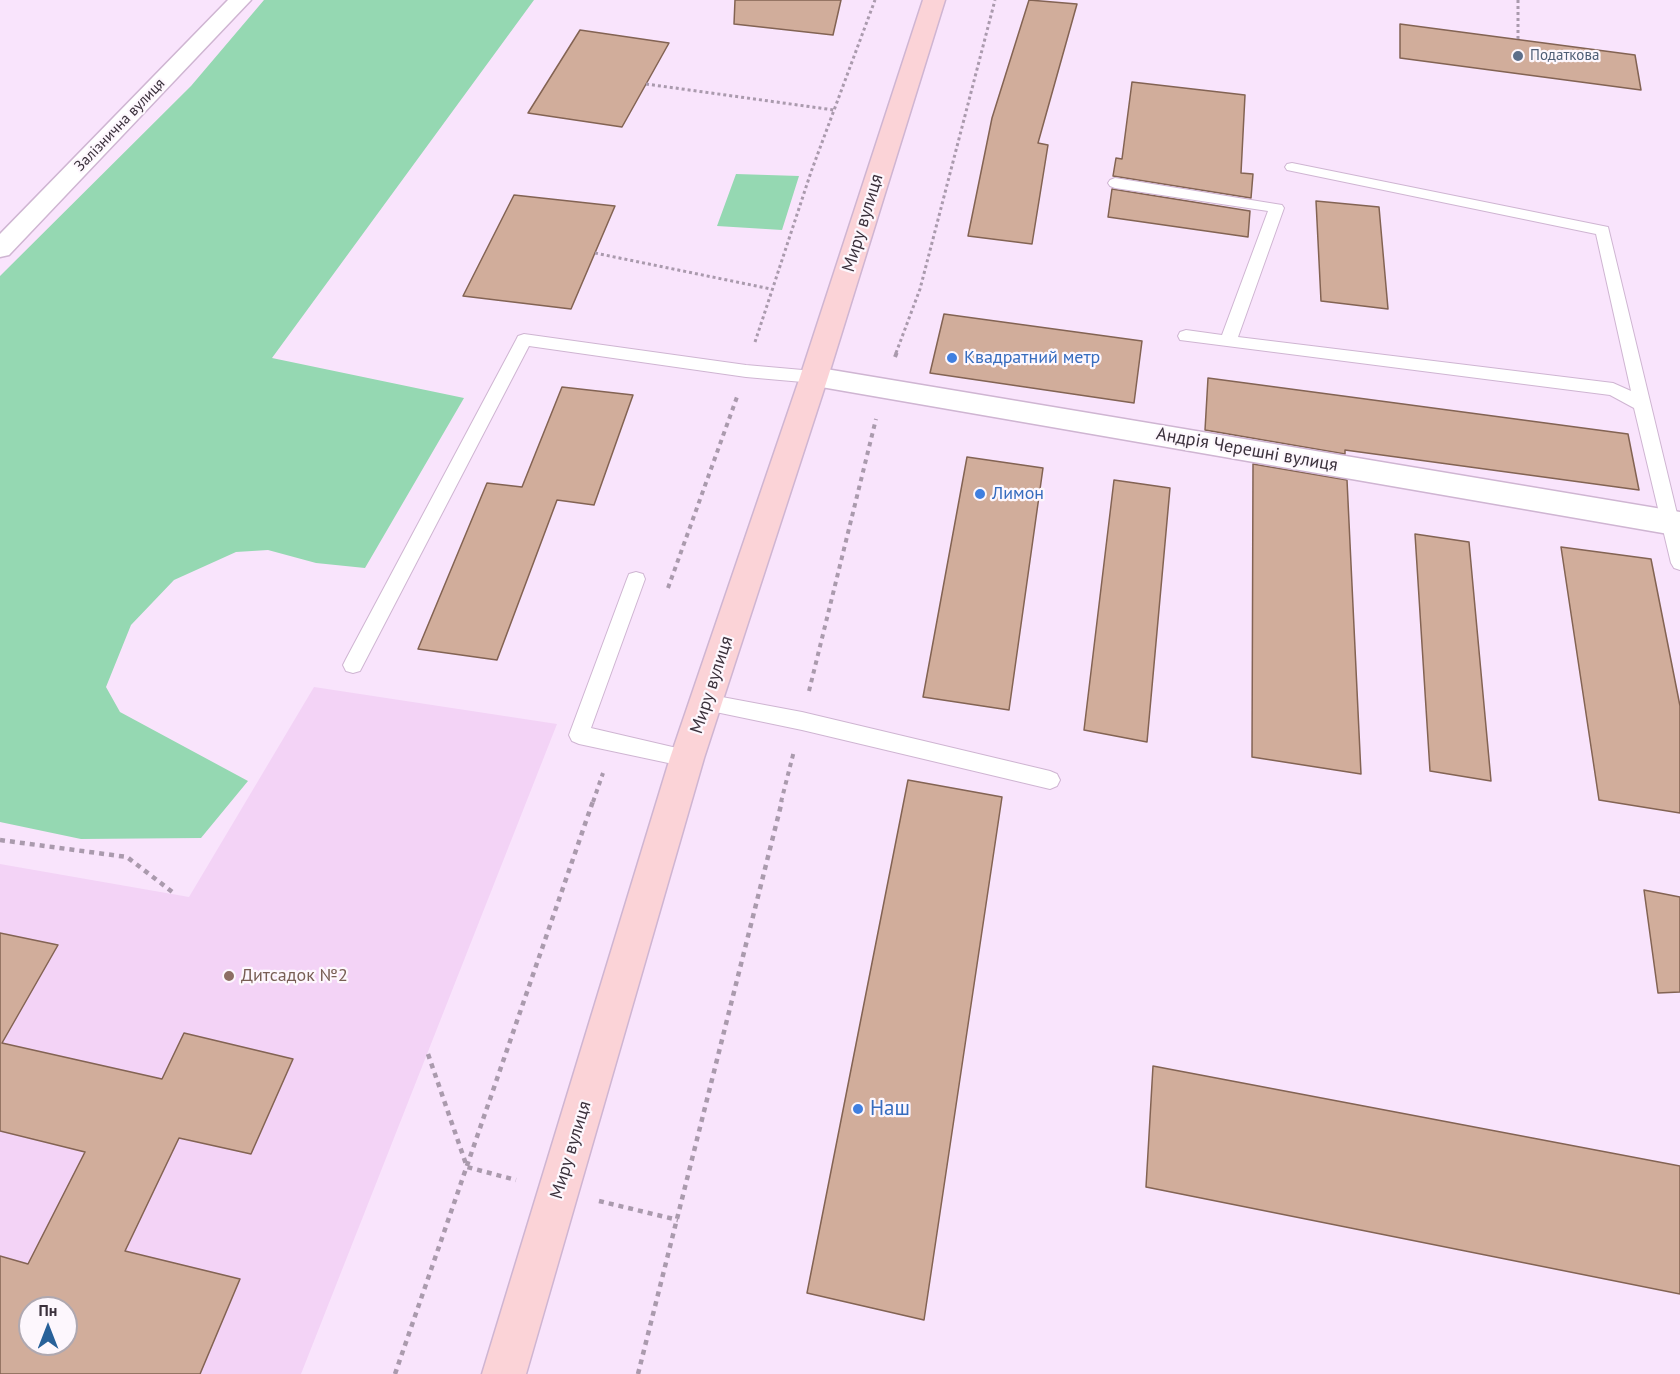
<!DOCTYPE html>
<html>
<head>
<meta charset="utf-8">
<style>
	body { margin:0 }
	#map { position:relative; width:1680px; height:1374px; overflow:hidden; background:#f9e4fc; font-family:"PT Sans",sans-serif }
	canvas { display:block }
	.north { position:absolute; left:18px; top:1296px; width:60px; height:60px; box-sizing:border-box; background:#fdf7fd; border:2px solid #afa8b0; border-radius:50%; rotate:0deg; font-size:16px; font-weight:700; line-height:24px; text-align:center; color:#3b313c }
	.north::after { content:''; display:block; margin:auto; width:21px; height:27px; background:#286199; clip-path:polygon(50% 0,100% 100%,50% 72%,0 100%) }
</style>
</head>
<body>
<div id="map">
<canvas width="1680" height="1374"></canvas>
<div class="north">Пн</div>
</div>
<script>
const ctx = document.querySelector('canvas').getContext('2d');
ctx.lineJoin = 'round';
function fillPath(path, color) { ctx.fillStyle = color; ctx.fill(path, 'evenodd'); }
function strokePath(path, color, width, dash) { ctx.strokeStyle = color; ctx.lineWidth = width; ctx.lineCap = dash ? 'butt' : 'round'; ctx.setLineDash(dash || []); ctx.stroke(path); }
function label(font, color, halo, rows, align = 'center') {
  ctx.font = font + ' "PT Sans",sans-serif'; ctx.lineWidth = 4.5; ctx.setLineDash([]); ctx.textBaseline = 'middle'; ctx.strokeStyle = halo; ctx.fillStyle = color; for (const [text, x, y, turn = 0] of rows) {
    ctx.save(); ctx.translate(x, y); ctx.rotate((+turn || 0) * Math.PI / 180); ctx.textAlign = isNaN(turn) ? turn : align; if (halo) ctx.strokeText(text, 0, 0); ctx.fillText(text, 0, 0); ctx.restore();
  }
}
fillPath(new Path2D(`
	M314,687L557,724L301,1374H0V864L189,897ZM30,1308H66V1344H30Z`), '#f3d3f6');
fillPath(new Path2D(`
	M264,0H534L272,358L464,398L365,568L316,563L268,550L236,552L174,580L131,625L106,687L120,712L248,781L201,838L81,839L0,822V276L191,86Z
	M736,174L799,176L782,230L717,226Z`), '#95d8b2');
const building = new Path2D(`
	M735,0H841L833,35L734,24Z
	M1029,0L1077,4L1038,143L1048,145L1032,244L968,236L992,118Z
	M1400,24L1635,55L1641,90L1400,58Z
	M580,30L669,43L622,127L528,113Z
	M1132,82L1245,95L1241,173L1253,174L1251,198L1113,176L1116,158L1122,159Z
	M1112,189L1250,211L1248,237L1108,217Z
	M514,195L615,206L571,309L463,296Z
	M1316,201L1379,207L1388,309L1321,301Z
	M944,314L1142,341L1134,403L930,373Z
	M1208,378L1628,434L1639,490L1345,450V454L1205,430Z
	M562,387L633,395L594,505L557,500L497,660L418,649L487,483L522,487Z
	M967,457L1043,468L1009,710L923,697Z
	M1253,464L1347,480L1361,774L1252,757Z
	M1114,480L1170,488L1147,742L1084,730Z
	M1415,534L1469,542L1491,781L1430,771Z
	M1561,547L1651,559L1680,706V813L1599,800Z
	M908,780L1002,797L924,1320L807,1293Z
	M1644,890L1680,897V992L1658,993Z
	M0,933L58,945L2,1043L162,1079L184,1033L293,1059L251,1154L179,1138L125,1251L240,1279L200,1374H0V1256L28,1264L85,1152L0,1131ZM30,1308H66V1344H30Z
	M1153,1066L1680,1166V1294L1146,1187Z`);
fillPath(building, '#d1ad9b');
strokePath(building, '#836353', 1.5);
const lane = new Path2D(`
	M1292,163L1608,227L1680,526V570L1674,568L1671,563L1634,408L1610,395L1180,340L1178,336L1180,332L1186,330L1222,335L1268,211L1115,188L1110,186L1108,183L1110,180L1115,178L1282,205L1284,208L1238,337L1613,383L1631,391L1596,234L1287,170L1285,167L1287,164Z
	M524,334L746,365L814,371L820,373L822,377L820,381L814,383L746,377L529,346L360,671L353,673L346,671L343,665L346,659L516,340L518,336Z
	M636,572L643,574L645,579L591,728L694,752L697,758L694,764L687,767L579,744L572,741L569,735L627,579L629,574Z
	M706,694L802,712L1050,771L1057,774L1060,780L1057,786L1050,789L802,730L706,710L699,708L696,702L699,696Z`);
const street = new Path2D(`
	M228,0H251L9,255L0,257V234Z
	M814,367L1680,512V536L804,384L800,377L804,370Z`);
const secondary = new Path2D(`
	M923,0H945L828,377L704,758L526,1374H482L670,758L800,377Z`);
strokePath(lane, '#cfb5d2', 2);
strokePath(street, '#cfb5d2', 3);
strokePath(secondary, '#cfb5d2', 3);
strokePath(new Path2D(`
	M1518,0V40
	M646,84L834,110
	M595,253L771,289
	M755,342L811,172L875,0
	M896,353L920,289L995,0`), '#aa9aad', 3, [3, 3]);
strokePath(new Path2D(`
	M895,357L897,352
	M668,588L737,397
	M809,691L876,419
	M593,802L603,773
	M781,802L794,751`), '#aa9aad', 4, [4.5, 4.5]);
strokePath(new Path2D(`
	M0,840L127,857L175,894
	M428,1054L467,1167L516,1180
	M599,1201L678,1220
	M395,1374L593,801
	M638,1374L782,801`), '#aa9aad', 4.5, [5, 5]);
fillPath(lane, '#fff');
fillPath(street, '#fff');
fillPath(secondary, '#fbd3d7');
for (const [x, y, r, color] of [
	[1518,56,6,"#5c6f8a"],
	[952,358,6,"#3f7fe0"],
	[980,494,6,"#3f7fe0"],
	[229,976,6,"#8d6e63"],
	[858,1109,6,"#3f7fe0"]
]) { const dot = new Path2D(); dot.arc(x, y, r, 0, 2 * Math.PI); ctx.fillStyle = color; ctx.fill(dot); strokePath(dot, '#fdf7fd', 2); }
label('15px', '#4e5e75', '#fdf7fd', [
	["Податкова",1530,56]
], 'left');
label('15px', '#3b313c', '#fdf7fd', [
	["Залізнична вулиця",120,125,-46]
]);
label('18px', '#3b313c', '#fdf7fd', [
	["Миру вулиця",863,223,-73],
	["Андрія Черешні вулиця",1247,450,10],
	["Миру вулиця",712,685,-72],
	["Миру вулиця",571,1150,-73]
]);
label('18px', '#366cbe', '#fdf7fd', [
	["Квадратний метр",964,358],
	["Лимон",992,494]
], 'left');
label('18px', '#785e54', '#fdf7fd', [
	["Дитсадок №2",241,976]
], 'left');
label('21px', '#366cbe', '#fdf7fd', [
	["Наш",870,1109]
], 'left');
</script>
</body>
</html>
